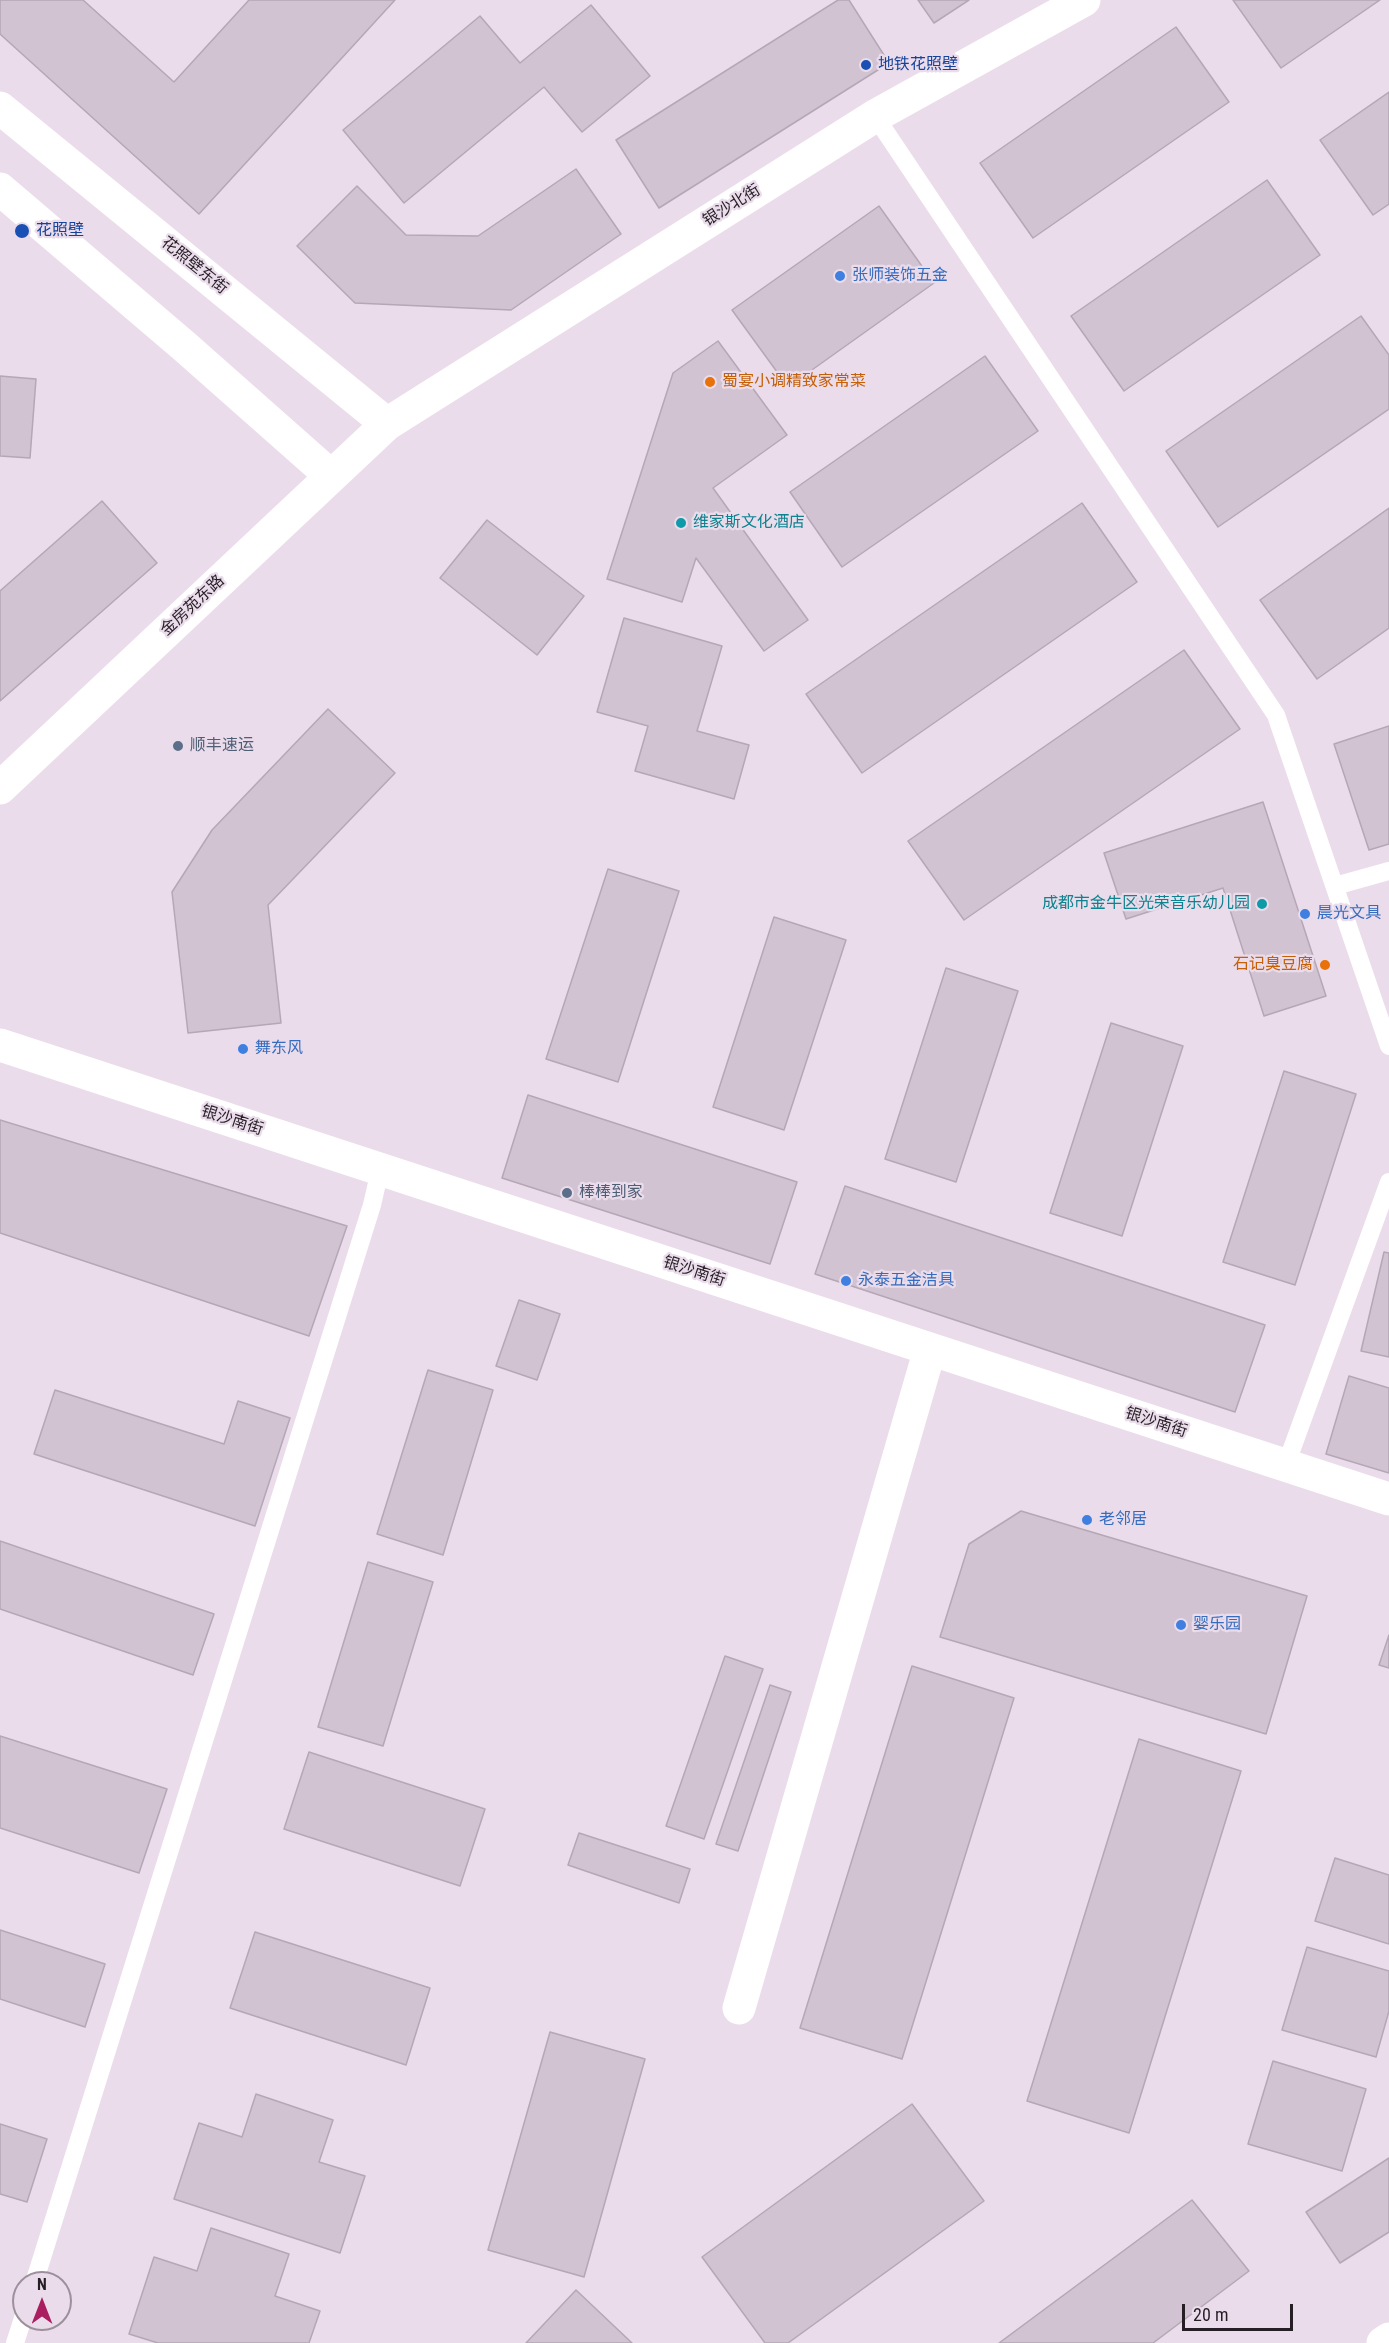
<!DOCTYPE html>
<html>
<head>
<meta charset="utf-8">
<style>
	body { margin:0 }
	#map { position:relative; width:1389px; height:2343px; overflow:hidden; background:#ebdceb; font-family:"Roboto Condensed",sans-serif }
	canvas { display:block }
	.north { position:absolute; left:12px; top:2271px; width:60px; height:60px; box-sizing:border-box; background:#ebdceb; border:2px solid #9c909c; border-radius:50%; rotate:0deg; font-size:16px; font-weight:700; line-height:24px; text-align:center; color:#251f25 }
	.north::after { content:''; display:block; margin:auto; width:21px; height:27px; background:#aa1e60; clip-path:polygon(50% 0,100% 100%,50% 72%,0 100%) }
	.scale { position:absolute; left:1182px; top:2304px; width:111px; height:27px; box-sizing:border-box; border:3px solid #251f25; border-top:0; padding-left:8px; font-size:18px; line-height:21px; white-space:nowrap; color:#251f25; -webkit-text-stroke:4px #ebdceb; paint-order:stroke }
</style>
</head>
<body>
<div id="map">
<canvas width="1389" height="2343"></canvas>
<div class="north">N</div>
<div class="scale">20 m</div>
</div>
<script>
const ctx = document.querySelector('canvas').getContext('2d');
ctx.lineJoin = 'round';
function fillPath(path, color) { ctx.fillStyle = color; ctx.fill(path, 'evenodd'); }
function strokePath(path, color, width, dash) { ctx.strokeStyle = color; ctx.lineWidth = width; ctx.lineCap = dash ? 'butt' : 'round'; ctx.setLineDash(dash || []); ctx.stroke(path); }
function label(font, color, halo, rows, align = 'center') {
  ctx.font = font + ' "Roboto Condensed","Noto Sans SC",sans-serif'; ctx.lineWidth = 4.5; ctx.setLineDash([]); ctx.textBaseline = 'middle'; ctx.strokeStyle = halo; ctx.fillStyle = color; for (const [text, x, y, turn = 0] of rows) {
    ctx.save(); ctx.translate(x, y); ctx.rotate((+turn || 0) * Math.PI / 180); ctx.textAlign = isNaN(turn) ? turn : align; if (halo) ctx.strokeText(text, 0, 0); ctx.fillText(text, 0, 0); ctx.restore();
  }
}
const building = new Path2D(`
	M0,0H83L174,82L249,0H395L199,214L0,34Z
	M838,0H849L889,63L659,208L616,140Z
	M918,0H969L934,23Z
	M1233,0H1380L1281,68Z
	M591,5L650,76L582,132L544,87L404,203L343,130L480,16L520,63Z
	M1176,27L1229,102L1033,238L980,163Z
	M1389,92V204L1373,215L1320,140Z
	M576,169L621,234L511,310L355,303L297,246L357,186L406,235L478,236Z
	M1267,180L1320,255L1124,391L1071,316Z
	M879,206L934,283L788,387L732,310Z
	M1361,316L1389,355V409L1218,527L1166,451Z
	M718,341L787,435L713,488L808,620L764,651L696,558L682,602L607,579L673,373Z
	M985,356L1038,431L842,567L790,492Z
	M0,376L36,379L30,458L0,456Z
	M102,501L157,563L0,701V591Z
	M1082,503L1137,582L862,773L806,694Z
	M1389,508V628L1317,679L1260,600Z
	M487,520L584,596L537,655L440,578Z
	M624,618L722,646L697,731L749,745L734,799L635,771L648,726L597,712Z
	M1184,650L1240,729L964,920L908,841Z
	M328,709L395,773L268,905L281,1023L188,1033L172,892L212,830Z
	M1389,726V844L1369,850L1334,744Z
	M1263,802L1326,996L1264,1016L1223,888L1126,919L1104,853Z
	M608,869L679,891L618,1082L546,1059Z
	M774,917L846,940L784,1130L713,1107Z
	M946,968L1018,991L956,1182L885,1159Z
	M1111,1023L1183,1046L1122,1236L1050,1213Z
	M1284,1071L1356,1094L1295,1285L1223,1262Z
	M528,1095L797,1182L770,1264L502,1178Z
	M0,1120L347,1226L309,1336L0,1233Z
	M845,1186L1265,1325L1235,1412L815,1274Z
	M1384,1252L1389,1253V1357L1361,1351Z
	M519,1300L560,1314L537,1380L496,1366Z
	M428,1370L493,1390L443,1555L377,1534Z
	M1349,1376L1389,1388V1473L1326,1454Z
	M55,1390L224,1444L238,1401L290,1418L255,1526L34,1454Z
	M1021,1511L1307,1596L1266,1734L940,1637L969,1544Z
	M0,1541L214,1614L193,1675L0,1609Z
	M368,1562L433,1582L383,1746L318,1727Z
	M1389,1635V1668L1379,1665Z
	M725,1656L763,1669L704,1839L666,1826Z
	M912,1666L1014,1698L902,2059L800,2028Z
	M770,1685L791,1692L738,1851L716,1844Z
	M0,1736L167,1789L139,1873L0,1828Z
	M1139,1739L1241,1771L1129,2133L1027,2101Z
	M309,1752L485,1809L460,1886L284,1829Z
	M579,1833L690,1869L679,1903L568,1865Z
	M1335,1858L1389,1875V1944L1315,1921Z
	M0,1930L105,1964L85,2027L0,1999Z
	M255,1932L430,1988L406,2065L230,2008Z
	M1307,1947L1389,1971V2011L1376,2057L1282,2030Z
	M550,2032L645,2059L584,2277L488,2250Z
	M1273,2061L1366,2089L1342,2171L1248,2144Z
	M256,2094L333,2120L319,2162L365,2176L340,2253L174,2199L199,2123L242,2137Z
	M912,2104L984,2201L788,2343H765L702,2257Z
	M0,2124L47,2139L27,2202L0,2194Z
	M1389,2158V2232L1340,2263L1306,2212Z
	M1192,2200L1249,2271L1153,2343H999Z
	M211,2228L289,2254L275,2296L320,2311L309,2343H158L129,2334L154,2257L197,2271Z
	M576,2290L632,2343H526Z`);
fillPath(building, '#d1c3d1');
strokePath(building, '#b5a7b5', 1.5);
strokePath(new Path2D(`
	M875,116L1276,715L1389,1046
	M1335,886L1389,871
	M1286,1465L1389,1182
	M34,2283L372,1205L380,1170
	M15,2343L24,2315`), '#fff', 18);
strokePath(new Path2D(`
	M0,1045L1389,1499
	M739,2008L930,1349`), '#fff', 33);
strokePath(new Path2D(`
	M0,108L387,424
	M0,189L184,346L331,476
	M0,788L387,424L875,116L1084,0`), '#fff', 33);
strokePath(new Path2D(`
	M1383,2343L1389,2339`), '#fff', 33);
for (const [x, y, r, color] of [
	[866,65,6,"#1a4fb4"],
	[22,231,8,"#1a4fb4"],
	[840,276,6,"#3f7fe0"],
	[710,382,6,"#e8710a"],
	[681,523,6,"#0f9aa8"],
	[178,746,6,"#5c6f8a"],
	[1262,904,6,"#0f9aa8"],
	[1305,914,6,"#3f7fe0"],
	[1325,965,6,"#e8710a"],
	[243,1049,6,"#3f7fe0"],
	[567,1193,6,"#5c6f8a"],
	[846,1281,6,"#3f7fe0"],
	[1087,1520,6,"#3f7fe0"],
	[1181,1625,6,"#3f7fe0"]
]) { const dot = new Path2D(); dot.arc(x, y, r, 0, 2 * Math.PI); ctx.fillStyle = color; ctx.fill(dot); strokePath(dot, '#ebdceb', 2); }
label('16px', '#164399', '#ebdceb', [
	["地铁花照壁",878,65],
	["花照壁",36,231]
], 'left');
label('16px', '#251f25', '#ebdceb', [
	["银沙北街",732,206,-32],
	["花照壁东街",194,266,39],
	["金房苑东路",193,606,-43],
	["银沙南街",232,1121,18],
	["银沙南街",694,1272,18],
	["银沙南街",1156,1423,18]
]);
label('16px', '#366cbe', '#ebdceb', [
	["张师装饰五金",852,276],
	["晨光文具",1317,914],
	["舞东风",255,1049],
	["永泰五金洁具",858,1281],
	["老邻居",1099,1520],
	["婴乐园",1193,1625]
], 'left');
label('16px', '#c56008', '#ebdceb', [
	["蜀宴小调精致家常菜",722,382],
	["石记臭豆腐",1313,965,"right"]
], 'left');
label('16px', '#0d838f', '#ebdceb', [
	["维家斯文化酒店",693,523],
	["成都市金牛区光荣音乐幼儿园",1250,904,"right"]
], 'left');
label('16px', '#4e5e75', '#ebdceb', [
	["顺丰速运",190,746],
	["棒棒到家",579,1193]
], 'left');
</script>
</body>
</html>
